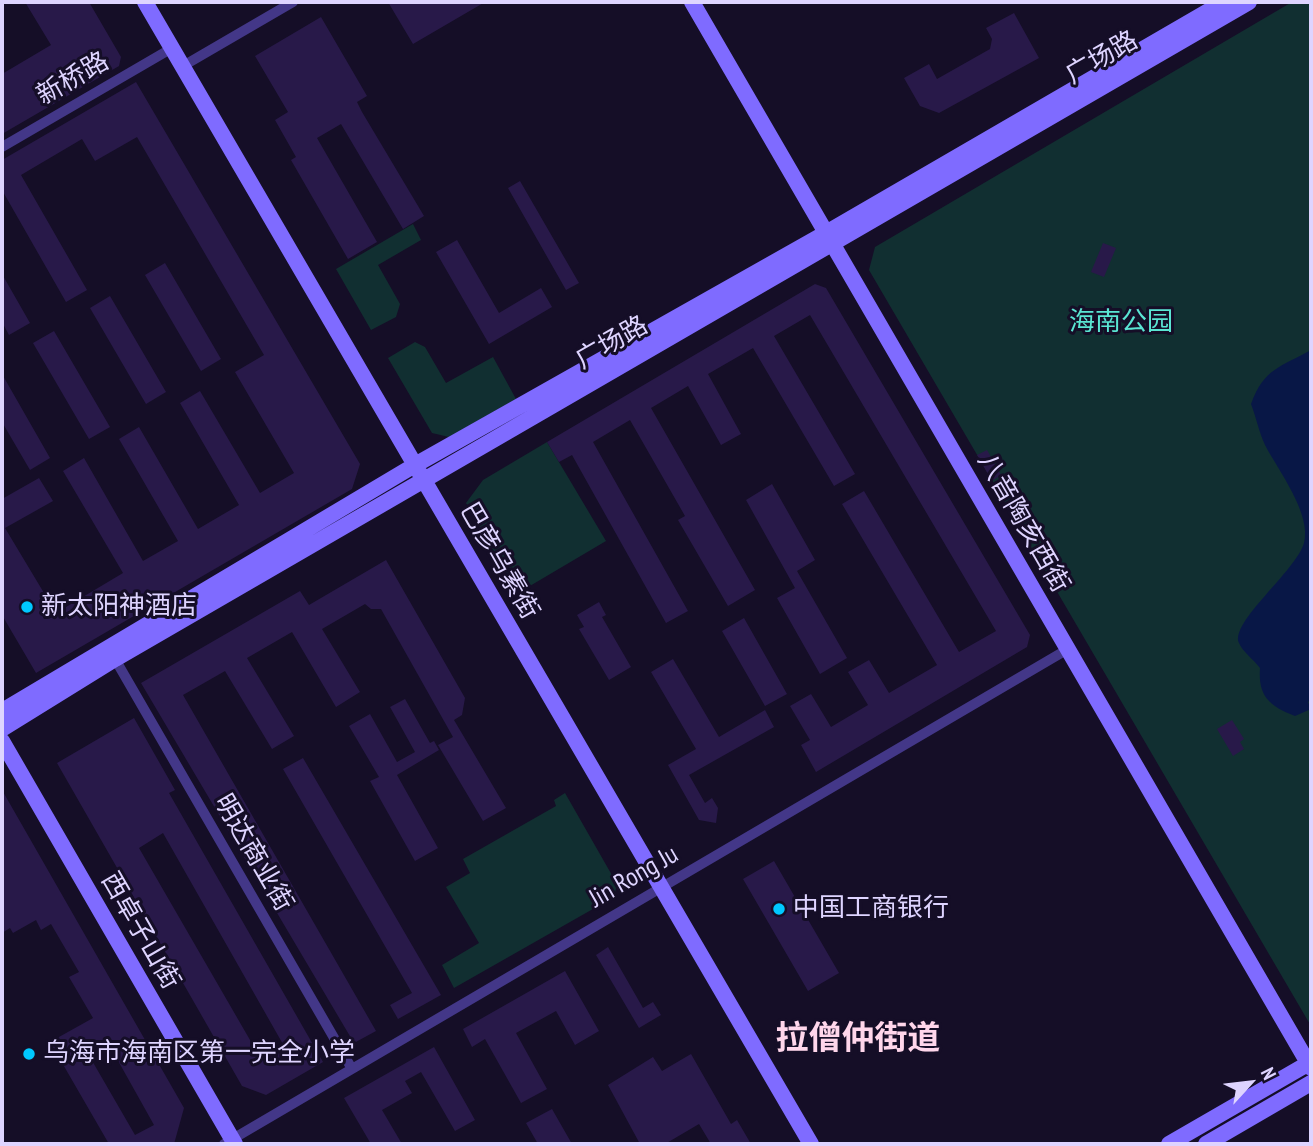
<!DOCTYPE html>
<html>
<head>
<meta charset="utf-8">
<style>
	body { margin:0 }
	#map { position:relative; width:1313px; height:1146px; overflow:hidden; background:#150e27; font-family:"PT Sans Narrow",sans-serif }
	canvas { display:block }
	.frame { position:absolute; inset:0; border:4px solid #ded4ff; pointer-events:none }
	.north { position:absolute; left:1215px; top:1048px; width:70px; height:70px; -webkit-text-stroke:5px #150e27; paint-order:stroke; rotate:63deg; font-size:19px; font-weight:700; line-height:28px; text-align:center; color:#ded4ff }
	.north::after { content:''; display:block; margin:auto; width:24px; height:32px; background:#ded4ff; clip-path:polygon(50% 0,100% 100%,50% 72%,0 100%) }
</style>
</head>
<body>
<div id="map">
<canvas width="1313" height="1146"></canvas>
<div class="frame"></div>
<div class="north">N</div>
</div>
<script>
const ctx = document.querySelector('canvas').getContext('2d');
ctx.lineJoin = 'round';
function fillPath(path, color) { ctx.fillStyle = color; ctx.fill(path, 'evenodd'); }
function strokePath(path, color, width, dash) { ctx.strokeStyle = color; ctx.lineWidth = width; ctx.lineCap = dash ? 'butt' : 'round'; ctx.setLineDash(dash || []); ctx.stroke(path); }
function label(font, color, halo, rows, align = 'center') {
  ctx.font = font + ' "PT Sans Narrow","Noto Sans SC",sans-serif'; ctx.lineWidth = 6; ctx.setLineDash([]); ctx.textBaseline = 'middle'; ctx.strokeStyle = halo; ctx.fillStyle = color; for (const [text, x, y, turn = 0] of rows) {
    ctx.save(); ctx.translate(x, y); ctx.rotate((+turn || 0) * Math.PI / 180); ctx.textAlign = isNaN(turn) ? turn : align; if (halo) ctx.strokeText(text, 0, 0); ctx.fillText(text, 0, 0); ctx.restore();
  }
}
fillPath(new Path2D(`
	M1292,2H1311V1026L869,270L875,247Z
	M413,224L421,240L378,265L400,304L396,317L371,330L336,269Z
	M415,342L425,347L446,383L493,357L516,399L449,437L432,433L388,358Z
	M547,442L606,541L518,593L466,503L483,480Z
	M565,793L617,884L614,897L454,988L442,965L479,943L446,887L470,873L463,859L556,806L554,800Z`), '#112f31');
fillPath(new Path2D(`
	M1311,350V699L1308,702L1311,709L1295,716C1269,706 1258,696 1260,668C1254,660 1242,651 1239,643C1230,622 1296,571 1304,543C1312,514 1278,470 1265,445C1259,432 1256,417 1251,404C1264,368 1281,367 1311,350Z`), '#081746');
fillPath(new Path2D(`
	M25,2H89L121,57L119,66L2,134V74L51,45Z
	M388,2H485L413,44Z
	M1014,13L1039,58L939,113L920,106L904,78L929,64L937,79L990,49L992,39L986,28Z
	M321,17L367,96L357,102L362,112L424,216L403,229L341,124L317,138L377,242L348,259L291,160L296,157L275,120L288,112L255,56Z
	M136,82L360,464L352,489L36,673L2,615V499L39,478L53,501L5,528L56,613L123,573L63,471L84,458L143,561L178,541L119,439L139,427L198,529L239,505L180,403L200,391L260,493L294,473L235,372L264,355L137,137L95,161L82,139L21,175L87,290L66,302L2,190V160Z
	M520,181L579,283L566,290L508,188Z
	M457,240L499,313L541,288L552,307L489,344L436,252Z
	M1103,243L1116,248L1104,277L1091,272Z
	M165,263L221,359L201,371L145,275Z
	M2,274L30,323L9,335L2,322Z
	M815,284L826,288L1030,635L1027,647L816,772L801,745L810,740L790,706L811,694L831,727L868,705L848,672L869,660L889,693L937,665L842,504L864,491L959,652L996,631L810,315L774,336L855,474L834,486L753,348L708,374L741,434L721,445L688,386L651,408L755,590L728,606L678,520L685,516L630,420L593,442L688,611L666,623L572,455L559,462L547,442Z
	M110,296L166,392L146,404L90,308Z
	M54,331L110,427L89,439L33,343Z
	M2,374L50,458L30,470L2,422Z
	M987,450L1001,475L992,481L977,455Z
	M772,484L815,560L797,571L847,658L820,674L777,598L795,588L746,500Z
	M386,560L465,698L462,715L454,720L506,808L483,821L438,745L453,737L381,609H371L365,604L322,629L360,692L336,707L292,632L247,658L294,736L272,749L225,671L183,695L376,1031L354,1043L141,683L300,591L309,605Z
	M599,602L606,615L602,617L631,667L609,680L579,629L584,627L577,615Z
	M744,618L787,694L765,706L722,631Z
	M673,659L719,737L765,710L774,727L689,775L705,803L712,798L718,808L716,823L699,820L668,765L696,749L651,672Z
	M405,699L430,743L434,741L439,750L397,775L438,848L415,861L370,781L379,777L349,726L370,714L397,762L415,752L390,707Z
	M134,718L175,790L169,793L323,1062L266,1095L242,1086L57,763ZM163,833L284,1046L261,1059L139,848Z
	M1232,720L1244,739L1240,742L1244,749L1233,756L1217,729Z
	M303,758L441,995L398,1019L390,1005L412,993L283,769Z
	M2,790L184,1108L174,1144H109L50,1042L93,1018L69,977L79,972L51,924L41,930L36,920L13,933L10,928L2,933ZM107,1041L154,1125L135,1135L87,1052Z
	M774,861L839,973L808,991L743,879Z
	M608,947L643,1008L653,1002L661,1015L639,1028L596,955Z
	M565,971L599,1031L575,1045L556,1011L516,1033L547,1089L521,1103L485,1039L472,1047L463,1029Z
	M434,1047L475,1120L455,1131L421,1072L405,1081L412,1093L382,1110L402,1144H371L344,1098Z
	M691,1054L731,1124L737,1120L751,1144H711L699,1124L665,1144H640L608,1085L653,1057L662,1071Z
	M552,1109L572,1144H538L526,1123Z`), '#281949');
strokePath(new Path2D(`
	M183,66L293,2
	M2,147L167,51
	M115,659L352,1069
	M224,1144L1068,649`), '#433788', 10);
strokePath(new Path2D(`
	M145,2L811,1144
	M692,2L1311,1068
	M2,711L415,465L826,233L1224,2
	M2,729L115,659L1249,2
	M2,741L235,1144
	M1169,1144L1311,1062
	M1206,1144L1311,1083`), '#7f6bff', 16);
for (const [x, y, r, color] of [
	[27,607,7,"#00c8ff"],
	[779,909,7,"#00c8ff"],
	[29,1054,7,"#00c8ff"]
]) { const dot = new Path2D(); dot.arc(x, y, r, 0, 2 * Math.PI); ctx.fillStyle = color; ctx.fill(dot); strokePath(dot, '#150e27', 2.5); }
label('26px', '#ded4ff', '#150e27', [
	["广场路",1102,58,-30],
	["新桥路",73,79,-30],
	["广场路",612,343,-30],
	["八音陶亥西街",1023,523,60],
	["巴彦乌素街",499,561,60],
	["明达商业街",253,853,60],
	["Jin Rong Ju",634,877,-30],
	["西卓子山街",140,931,60]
]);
label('26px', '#5ae5d2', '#150e27', [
	["海南公园",1121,323]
]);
label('26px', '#ded4ff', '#150e27', [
	["新太阳神酒店",41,607],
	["中国工商银行",793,909],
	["乌海市海南区第一完全小学",43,1054]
], 'left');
label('bold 33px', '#ffd6eb', '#150e27', [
	["拉僧仲街道",858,1040]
]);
</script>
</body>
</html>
